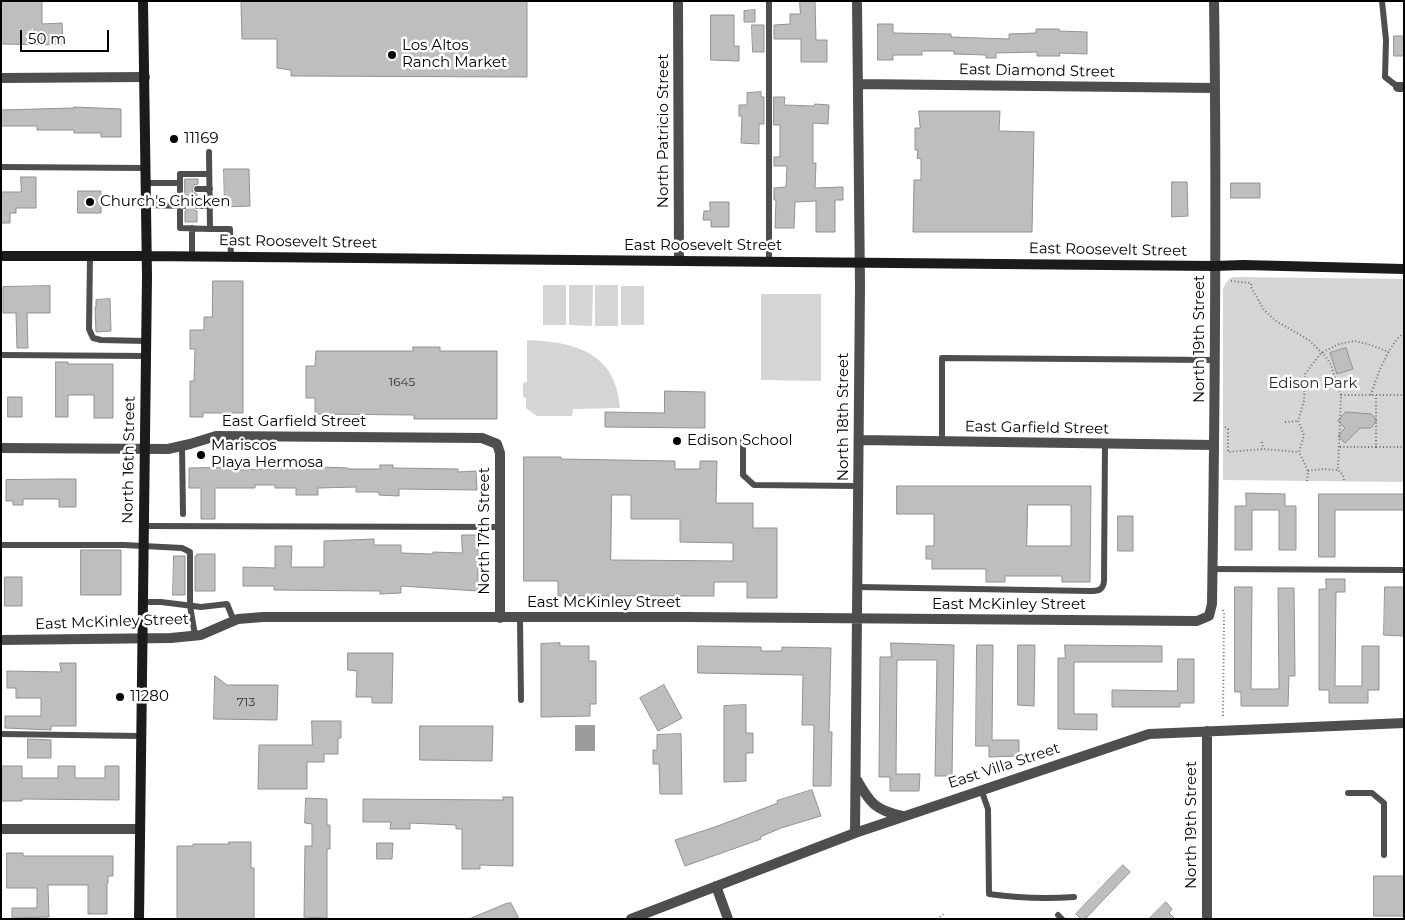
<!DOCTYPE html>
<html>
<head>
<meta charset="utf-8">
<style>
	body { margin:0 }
	#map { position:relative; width:1405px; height:920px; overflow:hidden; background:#fff; font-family:Montserrat,sans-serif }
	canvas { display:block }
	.frame { position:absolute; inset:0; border:2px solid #000; pointer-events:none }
	.scale { position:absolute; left:20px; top:30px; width:89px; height:22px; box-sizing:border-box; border:2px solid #000; border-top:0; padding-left:6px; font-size:15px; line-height:18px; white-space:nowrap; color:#000; -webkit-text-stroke:4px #fff; paint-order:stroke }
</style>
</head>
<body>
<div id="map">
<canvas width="1405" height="920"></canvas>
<div class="frame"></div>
<div class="scale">50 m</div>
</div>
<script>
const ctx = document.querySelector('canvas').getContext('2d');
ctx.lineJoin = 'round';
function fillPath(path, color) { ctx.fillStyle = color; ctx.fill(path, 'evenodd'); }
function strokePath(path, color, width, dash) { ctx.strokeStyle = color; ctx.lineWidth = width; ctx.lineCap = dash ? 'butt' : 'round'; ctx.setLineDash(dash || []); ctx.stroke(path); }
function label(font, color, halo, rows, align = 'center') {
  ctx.font = font + ' Montserrat,sans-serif'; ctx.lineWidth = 5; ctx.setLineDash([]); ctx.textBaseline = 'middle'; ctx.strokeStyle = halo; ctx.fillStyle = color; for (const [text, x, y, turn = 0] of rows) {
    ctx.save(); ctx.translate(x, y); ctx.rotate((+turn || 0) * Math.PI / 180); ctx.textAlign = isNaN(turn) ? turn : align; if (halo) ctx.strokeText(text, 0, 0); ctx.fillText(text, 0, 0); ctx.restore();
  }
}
fillPath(new Path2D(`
	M1234,277L1404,279V482L1223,480V288L1229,279Z
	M543,285H566V325H543Z
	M569,285H593L592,326L569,325Z
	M595,285H618V326H595Z
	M621,286H644V325H621Z
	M761,294H821V381L761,380Z
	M527,340C575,342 616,352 620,408L573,409L572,416H537L526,408V398L523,397V383L527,382Z`), '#d5d5d5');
fillPath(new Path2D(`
	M575,725H595V751H575Z`), '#9c9c9c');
const building = new Path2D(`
	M1,1H42V24L62,23L63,45L1,44Z
	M243,1H527V77L291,76V70L277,68V39H242L241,3Z
	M800,1H815L816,40H827V62H801V39H774V25L790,24V14H800Z
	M755,10V22H744V11Z
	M711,15H734V46H739V61L711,60Z
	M878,24H893V33L951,34V37L978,38L1009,39V34L1036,33V29H1059V31L1087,32V54L1059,53L1060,56H1037V52L996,53V58H986V55L954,54V51H922V55H893V60H878Z
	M752,25H764V52H753Z
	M1394,36H1404V56H1394Z
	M761,92V97H764V124H759V144L741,143L742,116H739V105H747V93Z
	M774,97H785L784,105L814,106L815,104L829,105L828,124L813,123V163H816L815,188L843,187V200H835V232H816V201L795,202L794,228H775L776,200H774V188L786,187L787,166H774V157H780V125H774Z
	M74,107L121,109V137H101V133H74V130H37V126H1V110L74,108Z
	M919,111H1000L999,131L1034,132L1032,232H913L914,180H921V159L917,158L918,150H915V128H920Z
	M224,169H249L250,206L225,207Z
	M21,177H36V208H16V213H10V223H1V192H21Z
	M185,179H198V184L194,185L192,189L193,192L197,194V201L194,202L192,206L193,209L197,211V222H185V211L189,206L185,201Z
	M1172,182H1187L1188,216L1172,217Z
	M1231,183H1260V198H1231Z
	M78,191H101V213H78Z
	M710,202H729V227H711V220H703L704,211H710Z
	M213,281H243V413H203V417H190V381H194L195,349H190V330H204V317H212Z
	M50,286V313H27L28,348H17L16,313H3V287Z
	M110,299L111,331L96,332L95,307H96V300Z
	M413,347H440V351H497V419H414V415L315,414V398H306V366H315L316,351H413Z
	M1346,348L1353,369L1337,374L1330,353Z
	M56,362H68V364H113V418H94V395H68V417H56Z
	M665,391L705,392V428L605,427V412L664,413Z
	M8,397H22V417H8Z
	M1346,412L1371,414L1377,420L1371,428H1360L1345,443L1338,436L1345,428L1338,421Z
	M524,457H561V459L675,461V469H700V461H717L716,503H753V528H777V598H747V582H714V596H558V581H524ZM612,495H631V519H680V542L733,543V561L611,560Z
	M380,465H393V468L458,469V472L476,471L477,490L399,489V496L379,495V492H356V487L318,488V495H296V488H275V485H255V488H215V519H201V488H189V468L238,467V470L322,467L348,468V469H380Z
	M59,479H76V507H59V499H23V505H13V501H6V480Z
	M897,486H1091L1090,582H1062V576H1005V582H986V569H932V559H926V546H934V514H897ZM1028,505H1071V546H1027Z
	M1246,493L1285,494V506H1296V550H1279V510H1252V550H1235V506H1246Z
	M1319,494H1404V510H1335V557H1319Z
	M1118,516H1133V551H1118Z
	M462,535H478V591L401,586V593L380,594V591L274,590V586H243V567L275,568V546H292L291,567H324V541L374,539V545H401V553L433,554V552L462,553Z
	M81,550H121V595H81Z
	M197,554H215V591H195V556H197Z
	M174,556H185V595H173Z
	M5,577H22V606H5Z
	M1326,579H1345V592H1336L1335,686H1362V646H1379V690H1368V703H1329V690H1319V589H1326Z
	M1235,587H1252L1251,689H1279L1278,588H1294L1295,676H1289L1288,706H1241V692H1235Z
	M1385,587H1404V636L1384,635Z
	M560,643V646H589V661H596V704H590V716L541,717V644Z
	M891,643L954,645L952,776H935L937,660H897L896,774H920L919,791H890V777H879L880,657H891Z
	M977,645H993L992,740H1019V756L989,757V746H976Z
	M1018,645H1035L1034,706L1018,705Z
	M1065,645L1162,646V662H1074V714H1097V730L1058,729V658H1065Z
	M698,646L761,647V651H782V647L831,648L829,732H832L831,786H813L814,725H802L803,675L698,673Z
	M348,653H393L392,703H372V697H356L357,671L348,670Z
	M1178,659H1194V703H1180V707H1112V690L1177,691Z
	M60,663H76V726H51V730L5,728V716H41V698H16V688H7V671L61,672Z
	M215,676L227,685H278L277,720L214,719Z
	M664,685L682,718L658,731L640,698Z
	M746,705V733H753V753H746V781L724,782V706Z
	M312,721H341V738H338V754H324V762H307V789H258L259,745H312Z
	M420,726H493L492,761L420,760Z
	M681,734L682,794H660L659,764H653V750H657V735Z
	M28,739L51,740V758H28Z
	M2,766H22V778H58V766H75V778H105V766H119V800L22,799V801H2Z
	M812,790L821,816L781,828L760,837L761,839L685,866L675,840L715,827L778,803L777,801Z
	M503,797H513V866L480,865V869H462V829H456V825L410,823V829H390L391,822H363V799L503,800Z
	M306,798L327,799V825H330V849H327V918L304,917L305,846H312V824L305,823Z
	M229,842H251V868H254V919H177V846H193V844H229Z
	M377,843H393L392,859H377Z
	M7,853H23V856H113V876H108V883H107V914H88V885H48L49,917L12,918V908H37V888H7Z
	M1123,865L1130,872L1085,919H1081L1076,914Z
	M1374,876H1404V916H1374Z
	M1166,902L1172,909L1169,913L1175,919H1149Z
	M511,903L519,919H469L505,904Z`);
fillPath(building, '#bebebe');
strokePath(building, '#929292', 1);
strokePath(new Path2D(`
	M1231,281L1251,283V287L1264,310L1276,321L1309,340L1326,357L1331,365L1337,384L1305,385
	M1337,384L1341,395L1338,470L1343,475L1344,481
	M1341,395H1404
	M1371,395C1376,378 1389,343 1404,333
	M1285,422L1298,421
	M1225,427L1228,429V452L1263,449L1299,452
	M1262,442L1263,449
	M1340,447H1376V395
	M1376,447H1404
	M1308,471L1322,469L1338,470
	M1307,481L1308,471L1299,452L1304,435L1298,421L1304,401L1305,374L1321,353L1339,344L1354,341L1368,344L1389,352
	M1223,610L1224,614L1223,718
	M937,919L945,913`), '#707070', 2, [1, 2.5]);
strokePath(new Path2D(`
	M769,1V261
	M1382,1L1386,40L1385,77L1398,87
	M209,152L210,229H230L231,257
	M1,167L146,168
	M209,174H180V228L210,229
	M146,183H180
	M197,189H210
	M146,205L184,206
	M197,206H210
	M192,228V256
	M90,256L89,329L93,338L101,340L146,341
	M1,355L145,356
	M743,441V475L754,485L858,486
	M942,441V358L1215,360
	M182,446L183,514
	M143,526L500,527
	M1,545H124L182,548L190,552V606L195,635
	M1212,569L1404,570
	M858,587L1090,591C1099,591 1103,590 1104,581L1105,444
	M142,602H161L201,607L227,604L234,621
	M520,618L521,700
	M1,734L140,736
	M981,789L988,809L989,894C1018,898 1045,899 1074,897
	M1348,793H1372L1384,803V855
	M1058,915L1062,919`), '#4e4e4e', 6);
strokePath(new Path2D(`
	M678,1L679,261
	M1,78L145,77
	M858,84L1215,88
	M1398,87H1404
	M859,440L1214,445
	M1,448L168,449L190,444L216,436L482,438L497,444L500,453V618
	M1,640L171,638L201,635L238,619L263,617H687L1197,621L1209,616L1212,604C1215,403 1217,202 1214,1
	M857,780C870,803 875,810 902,816
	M1,829H139
	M855,833L860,286L857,1
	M716,886L728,919
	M631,919L855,833L1149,734L1404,723
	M1207,919V731`), '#4e4e4e', 10);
strokePath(new Path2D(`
	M1,256H146L1215,266L1243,265L1404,269
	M139,919L147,276L143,1`), '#1b1b1b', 10);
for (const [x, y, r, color] of [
	[392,55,5,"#000"],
	[174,139,5,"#000"],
	[90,202,5,"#000"],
	[677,441,5,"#000"],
	[201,455,5,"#000"],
	[120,697,5,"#000"]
]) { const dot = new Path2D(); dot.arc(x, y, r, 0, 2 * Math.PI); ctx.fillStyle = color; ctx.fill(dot); strokePath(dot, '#fff', 2); }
label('12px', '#303030', null, [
	["1645",402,382],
	["713",246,702]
]);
label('15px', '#000', '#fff', [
	["Los Altos",402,46],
	["Ranch Market",402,63],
	["11169",184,139],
	["Church's Chicken",100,202],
	["Edison School",687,441],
	["Mariscos",211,446],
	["Playa Hermosa",211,463],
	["11280",130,697]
], 'left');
label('15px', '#000', '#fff', [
	["East Diamond Street",1037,71,1],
	["North Patricio Street",664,131,-90],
	["East Roosevelt Street",298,242,1],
	["East Roosevelt Street",703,246],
	["East Roosevelt Street",1108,250,1],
	["North 19th Street",1200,339,-90],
	["North 18th Street",844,417,-90],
	["East Garfield Street",294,422],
	["East Garfield Street",1037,428,1],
	["North 16th Street",129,460,-89],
	["North 17th Street",485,531,-90],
	["East McKinley Street",604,603],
	["East McKinley Street",1009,605],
	["East McKinley Street",112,622,-2],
	["East Villa Street",1004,766,-18],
	["North 19th Street",1192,825,-90]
]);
label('15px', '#2c2c2c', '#fff', [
	["Edison Park",1313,384]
]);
</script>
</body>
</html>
